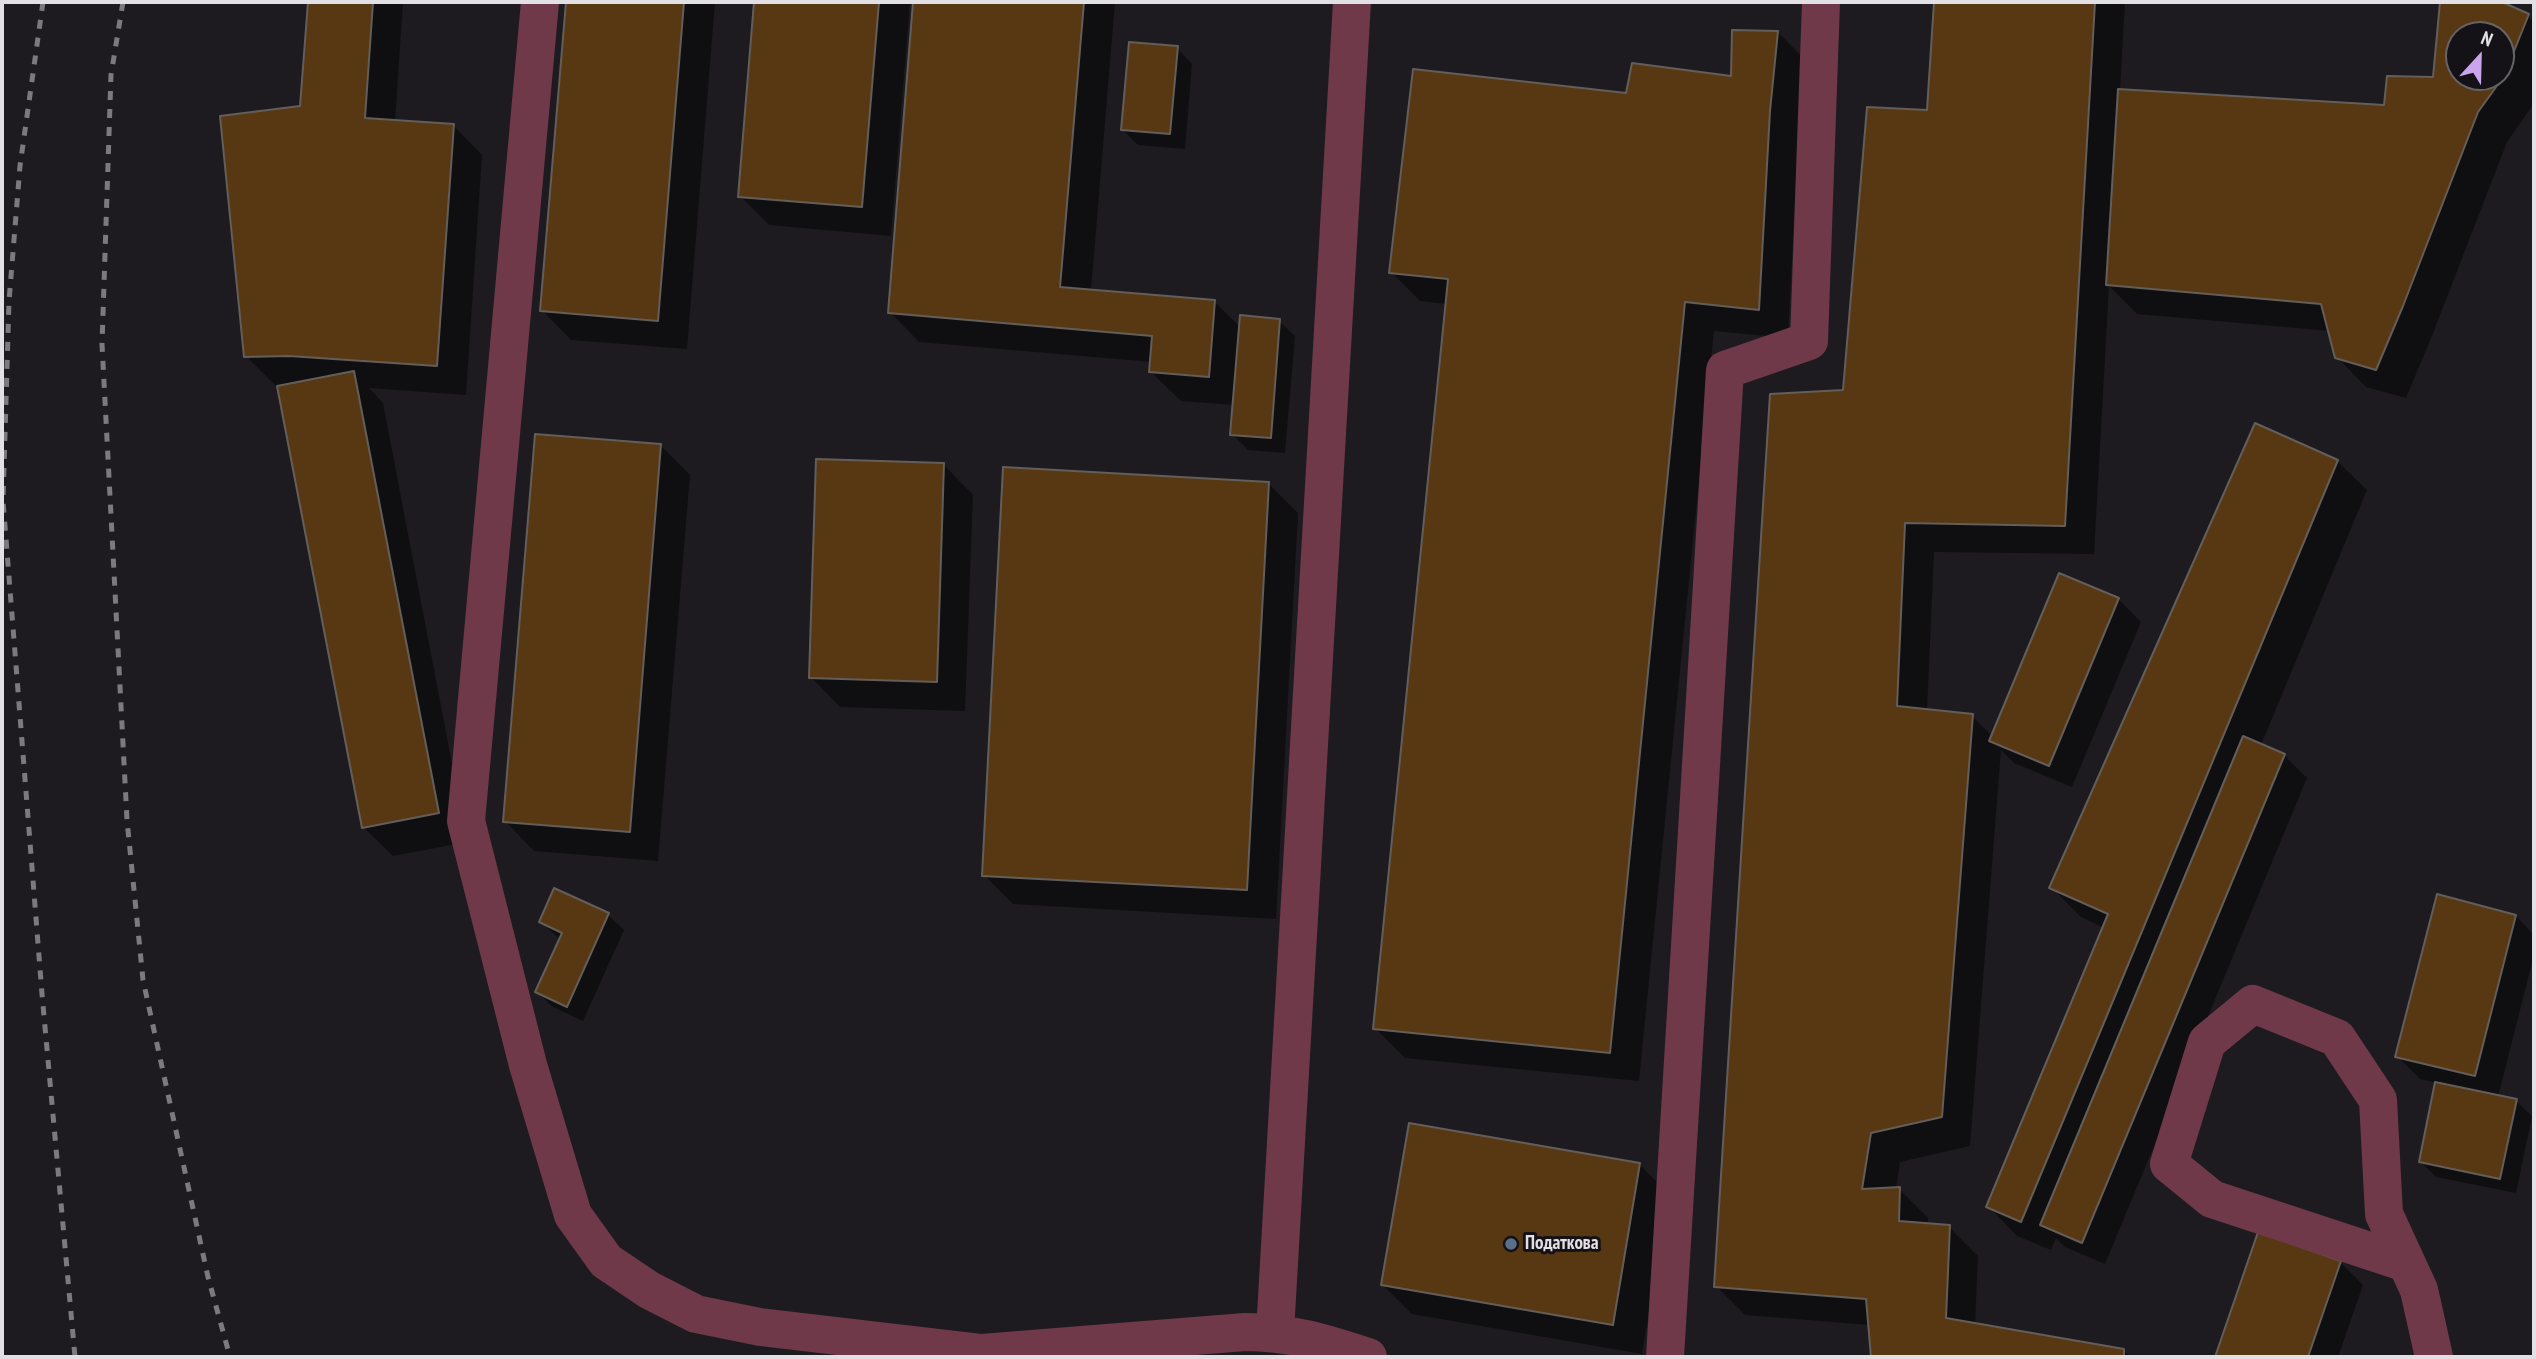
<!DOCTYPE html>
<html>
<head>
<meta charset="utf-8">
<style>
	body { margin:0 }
	#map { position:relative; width:2536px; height:1359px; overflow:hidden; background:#1d1b20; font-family:"PT Sans Narrow",sans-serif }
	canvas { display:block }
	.frame { position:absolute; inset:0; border:4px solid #e2e0e4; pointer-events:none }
	.north { position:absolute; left:2445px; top:21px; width:70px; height:70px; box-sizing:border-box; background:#141217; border:2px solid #666469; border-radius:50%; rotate:22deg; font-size:19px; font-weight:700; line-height:28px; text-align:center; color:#e2e0e4 }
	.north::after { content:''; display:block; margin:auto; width:24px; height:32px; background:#c9a5ee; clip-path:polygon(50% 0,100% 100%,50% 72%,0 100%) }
</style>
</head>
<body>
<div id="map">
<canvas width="2536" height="1359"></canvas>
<div class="frame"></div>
<div class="north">N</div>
</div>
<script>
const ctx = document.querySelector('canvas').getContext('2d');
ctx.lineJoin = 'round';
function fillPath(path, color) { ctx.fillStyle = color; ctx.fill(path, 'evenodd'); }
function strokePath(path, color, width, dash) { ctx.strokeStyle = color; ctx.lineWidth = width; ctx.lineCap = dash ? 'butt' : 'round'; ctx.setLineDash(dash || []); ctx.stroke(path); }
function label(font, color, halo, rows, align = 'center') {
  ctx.font = font + ' "PT Sans Narrow",sans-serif'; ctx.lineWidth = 6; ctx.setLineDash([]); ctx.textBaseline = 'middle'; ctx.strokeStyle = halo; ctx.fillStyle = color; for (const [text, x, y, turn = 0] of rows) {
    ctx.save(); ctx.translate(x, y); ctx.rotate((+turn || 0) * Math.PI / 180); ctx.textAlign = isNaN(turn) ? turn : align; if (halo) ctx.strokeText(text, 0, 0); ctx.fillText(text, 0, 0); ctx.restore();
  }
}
fillPath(new Path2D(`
	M310,2H403L395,122L453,125L482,155L466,395L369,388L383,403L467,842L393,856L363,827L279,386H276L246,356L301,107Z
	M567,2H715L687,349L571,340L542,310Z
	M756,2H910L891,236L769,225L740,196Z
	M915,2H1115L1091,291L1215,302L1241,328L1279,321L1295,336L1285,453L1248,450L1232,434L1235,405L1181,401L1151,372L1152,362L919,342L890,312Z
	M1936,2H2125L2120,91L2385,107L2435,79L2442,2H2505L2511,9L2528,16L2534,22V103L2507,142L2432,336L2406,398L2366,387L2337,357L2330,331L2137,314L2109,286L2094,554L1934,552L1927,711L1972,716L1993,737L2118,599L2141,622L2072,787L2014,763L2001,750L1970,1146L1900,1162L1896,1189H1899L1928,1218V1225L1949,1227L1978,1256L1975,1325L2123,1350L2130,1357H1872L1870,1325L1745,1315L1716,1286L1845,391L1929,112ZM2459,35H2501V77H2459Z
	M1778,32L1807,62L1798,142L1788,338L1714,331L1639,1081L1405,1058L1375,1028L1447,304L1420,301L1391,272L1627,95L1733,78Z
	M1177,48L1192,64L1185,149L1138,145L1123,130Z
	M661,446L690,475L658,861L534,851L505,821Z
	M2337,461L2367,490L2261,745L2284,755L2307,778L2105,1264L2065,1247L2056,1238L2051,1250L2017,1236L1988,1206L2104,928L2081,917L2052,888Z
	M944,465L973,495L965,711L840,707L811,677Z
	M1268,483L1298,513L1276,919L1013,904L984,875Z
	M555,890L608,915L624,930L583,1021L553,1007L537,992L561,940L541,922Z
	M2516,916L2534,935V955L2498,1097L2516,1101L2532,1116L2516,1193L2436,1177L2420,1161L2437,1083L2420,1079L2397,1056Z
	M1640,1165L1669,1194L1642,1354L1412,1314L1383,1285Z
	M2259,1234L2340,1262L2363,1285L2338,1357H2217Z`), '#0007');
const building = new Path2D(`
	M308,2H373L365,118L454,124L437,366L289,356L244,357L220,116L300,106Z
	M566,2H684L658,321L540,311Z
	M754,2H879L862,207L738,197Z
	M913,2H1084L1060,287L1215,300L1209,377L1149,372L1152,336L888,313Z
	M1934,2H2095L2065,526L1905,523L1897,706L1973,714L1942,1117L1871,1133L1862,1189L1900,1187L1899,1221L1950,1225L1946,1318L2124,1349V1357H1871L1866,1299L1714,1287L1770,394L1843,390L1867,107L1927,110Z
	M2440,2H2502L2529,14L2504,76L2478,112L2403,306L2376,370L2335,358L2321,304L2106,285L2118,89L2384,105L2387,76L2433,77ZM2459,35H2501V77H2459Z
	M1732,30L1778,31L1770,111L1759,310L1685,302L1610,1053L1373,1029L1448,279L1389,273L1413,69L1626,93L1632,63L1731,76Z
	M1129,42L1178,46L1170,134L1121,130Z
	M1240,315L1280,319L1271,438L1230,435Z
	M354,371L439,813L362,828L277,386Z
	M2255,423L2338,460L2021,1222L1986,1207L2108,914L2049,888Z
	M535,434L661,444L630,832L503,822Z
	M816,459L944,463L937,682L809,678Z
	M1003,467L1269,482L1247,890L982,876Z
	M2059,573L2119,598L2049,766L1989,741Z
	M2243,736L2285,754L2082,1243L2040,1225Z
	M554,888L609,913L567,1007L535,992L562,933L539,922Z
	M2437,894L2516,915L2475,1076L2395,1057Z
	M2435,1082L2517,1099L2500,1179L2419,1162Z
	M1409,1123L1640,1163L1613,1325L1381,1285Z
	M2258,1232L2341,1261L2308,1357H2215Z`);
fillPath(building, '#583713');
strokePath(building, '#635e59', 2);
strokePath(new Path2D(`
	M540,2L466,821L528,1065L573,1215L606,1261L649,1290L696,1314L760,1327L982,1353L1245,1332C1290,1332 1325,1343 1368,1357
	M2406,1263L2212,1199L2169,1164L2207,1042L2253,1004L2337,1038L2378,1100L2384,1214L2419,1290L2434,1357
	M1275,1332L1352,2
	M1665,1357L1725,370L1809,341L1821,2`), '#6f3949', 38);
strokePath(new Path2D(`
	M43,2L20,166L9,301L3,501L42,994L75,1357
	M123,2L111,75L102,344L127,820L143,980L208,1277L230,1357`), '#7c7a7f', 5, [9, 9]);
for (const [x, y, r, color] of [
	[1511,1244,7,"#5c6f8a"]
]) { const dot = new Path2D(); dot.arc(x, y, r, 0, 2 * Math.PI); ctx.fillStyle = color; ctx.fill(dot); strokePath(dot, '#141217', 2.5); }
label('bold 19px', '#e2e0e4', '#141217', [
	["Податкова",1525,1244]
], 'left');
</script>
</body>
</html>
